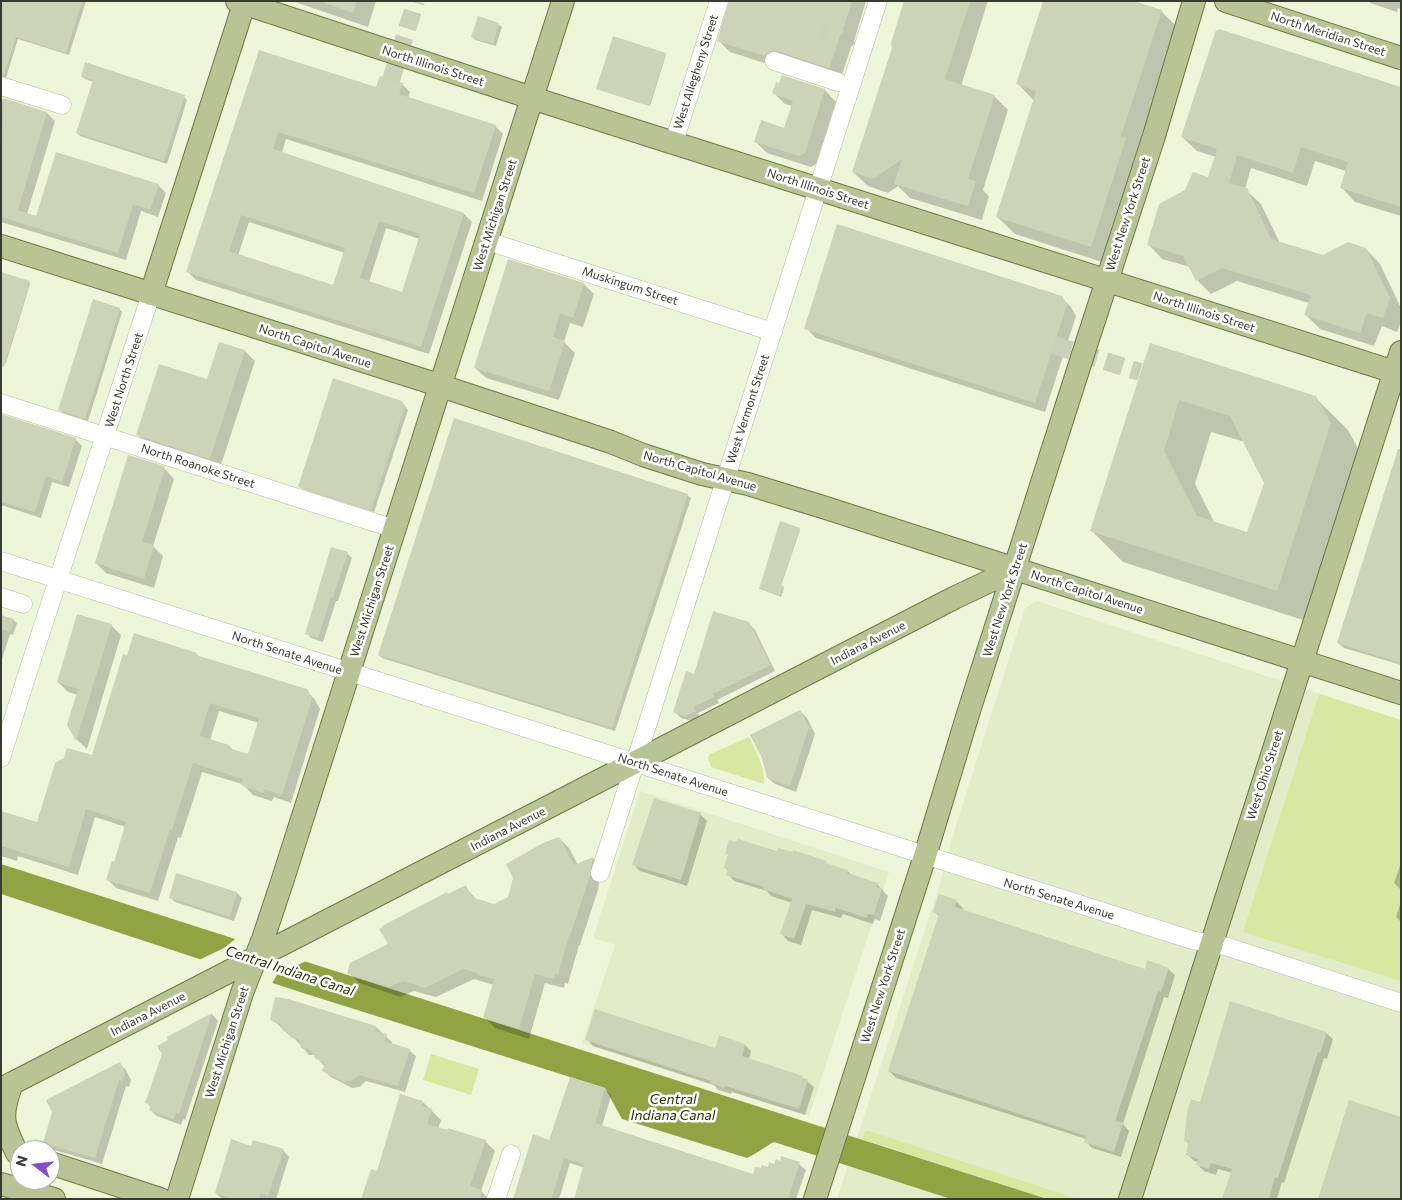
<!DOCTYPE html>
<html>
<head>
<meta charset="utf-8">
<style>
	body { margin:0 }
	#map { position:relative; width:1402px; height:1200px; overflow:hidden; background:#eef6d9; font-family:Commissioner,sans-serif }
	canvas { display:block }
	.frame { position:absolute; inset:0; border:2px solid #383b30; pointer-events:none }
	.north { position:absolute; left:10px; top:1140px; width:50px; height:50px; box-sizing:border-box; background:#fff; border:1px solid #afb1ac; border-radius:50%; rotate:286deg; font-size:14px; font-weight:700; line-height:20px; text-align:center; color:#383b30 }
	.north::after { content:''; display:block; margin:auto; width:18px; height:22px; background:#8250c8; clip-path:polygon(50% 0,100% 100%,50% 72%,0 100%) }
</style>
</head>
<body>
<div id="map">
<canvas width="1402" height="1200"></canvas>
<div class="frame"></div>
<div class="north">N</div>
</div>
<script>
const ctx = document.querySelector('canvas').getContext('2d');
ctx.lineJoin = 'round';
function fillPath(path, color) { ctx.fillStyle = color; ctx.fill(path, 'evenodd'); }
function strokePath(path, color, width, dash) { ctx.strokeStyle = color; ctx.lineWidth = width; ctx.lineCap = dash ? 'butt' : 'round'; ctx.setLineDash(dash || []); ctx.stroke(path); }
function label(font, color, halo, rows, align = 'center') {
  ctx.font = font + ' Commissioner,sans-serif'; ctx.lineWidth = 5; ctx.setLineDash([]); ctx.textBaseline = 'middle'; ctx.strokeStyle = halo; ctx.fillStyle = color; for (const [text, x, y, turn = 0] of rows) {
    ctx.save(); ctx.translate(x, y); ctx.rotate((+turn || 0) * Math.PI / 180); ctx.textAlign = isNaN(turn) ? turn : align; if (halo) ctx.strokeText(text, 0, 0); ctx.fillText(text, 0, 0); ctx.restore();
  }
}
fillPath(new Path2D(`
	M1037,601L1401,720V1199H837L939,887L952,838L1025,608Z
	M640,791L889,872L809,1116L582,1043L615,945L593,938Z`), '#e3ecc8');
fillPath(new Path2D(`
	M1319,694L1401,720V981L1243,932Z
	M749,737C756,751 765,767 764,784L711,767L708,758L710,754Z
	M431,1054L479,1069L471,1095L423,1080Z
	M865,1131H869L1078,1199H1046L862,1139Z`), '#d7e8a1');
fillPath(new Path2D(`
	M1,864L1047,1199H951L774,1142C764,1147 758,1153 747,1158L622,1119L605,1088L300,992L1,894Z`), '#90a443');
fillPath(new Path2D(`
	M238,937L308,960L277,975L271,985L197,961L224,948Z`), '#eef6d9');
fillPath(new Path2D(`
	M2,1H86L69,55L18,39L6,78L1,77Z
	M292,1H376L368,27Z
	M825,1H866L854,41L855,43L851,47L841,78L777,67L730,52L719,41Z
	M905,1H988L961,86L994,96L1008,110L983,190L989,196L982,220L910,198L898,186L888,193L868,186L853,172L893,48Z
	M1368,1H1401V9L1398,8L1397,12L1370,3Z
	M1161,11L1179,29L1108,264L1015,234L997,217L1034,101L1018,84Z
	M478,18L499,25L502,27L496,46L475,40L473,37Z
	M260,51L377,88L402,84L410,92L408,99L495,126L503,134L482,201L286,139L282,153L464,214L472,222L429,354L196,280L188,272ZM249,222L345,253L334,286L238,256ZM386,228L420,239L403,293L369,282Z
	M665,54L666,55L650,106L597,89Z
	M82,76L184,97L187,100L167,164L80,136L77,133L94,82L85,79Z
	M1401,88V216L1355,202L1341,187L1346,171L1315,161L1307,186L1251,168L1245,189L1261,204L1280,243L1323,256L1366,249L1380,264L1401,308V322L1397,332L1382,326L1374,346L1320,329L1306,315L1309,303L1237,281L1211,294L1197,280L1190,267L1162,259L1148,244L1209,178L1216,157L1197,151L1182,137Z
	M825,90L836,102L816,164L811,167L767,153L756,142L785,129L792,106L785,104L774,93Z
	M3,99L47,113L55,121L27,214L37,217L158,185L166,193L158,217L141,211L126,260L1,222V106Z
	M29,282L30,284L6,363L1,361Z
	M584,284L594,294L583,327L570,323L564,342L575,353L559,400L486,378L475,368Z
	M1061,297L1071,307L1076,316L1045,412L816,338L806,328Z
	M119,309L122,312L88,421L63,413L60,410Z
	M1150,344L1315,397L1348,430L1362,456L1309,622L1123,562L1091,530ZM1211,432L1245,442L1265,483L1248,534L1215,524L1195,484Z
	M245,351L255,361L220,468L148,445L138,435Z
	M402,402L408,410L374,512L302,489L299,486Z
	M1,415L75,439L82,446L69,487L52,482L41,518L1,505Z
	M1401,445V665L1344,648L1338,643Z
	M163,467L174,479L153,546L163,556L154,588L106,573L96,563Z
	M687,495L691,498L615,731L382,658L379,655Z
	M799,529L800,530L781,586L784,588L781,597L761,589Z
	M347,553L352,558L338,601H336L323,642L311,638L307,633Z
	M1,616L13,620L17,623L13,635L10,634L1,662Z
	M749,623L755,630L775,671L717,700L719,703L698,713L700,717L692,721L681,718L675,712L695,675Z
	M111,625L121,635L87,749L77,740L68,724L78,695L68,692L58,682Z
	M196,654L200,657L306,690L315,700L320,709L291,803L274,797L272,801L253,795L242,784L202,772L181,838L178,837L158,901L116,888L108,880L115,864L126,827L95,817L78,875L18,856L17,861L1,856V812L38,823L93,757ZM219,711L259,723L248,755L233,750L229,746L210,740Z
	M800,711L807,718L815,734L796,792L775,784L768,778Z
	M700,814L707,821L687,886L640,871L634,865Z
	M559,838L569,848L578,865L593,858L602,868L598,890L580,945H579L568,984L565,983L564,988L545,983L529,1039L495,1028L485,1018L494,985L474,979L436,997L414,991L400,997L359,983L349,973L389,945L448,896L465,887L477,900L494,905L509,898Z
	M727,853L847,871L853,876L877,884L888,896L880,921L875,919L873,924L843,914L841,918L812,910L801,945L788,941L782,934L792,903L771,896L767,891L734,881L728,874L729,871L725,868L729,856Z
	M1401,863V890L1394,883Z
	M176,875L237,893L242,898L234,921L175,902L170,897Z
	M956,901L963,908L962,910L1146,970L1168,969L1175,975L1168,998L1164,997L1123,1124L1129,1131L1121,1157L1092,1148L1085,1141L1086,1139L896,1078L889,1071L940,917L935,912Z
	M1401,901V922L1396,917Z
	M212,1014L218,1021L185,1120L183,1119L181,1125L157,1116L150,1110L151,1107L147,1103L170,1041L169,1038Z
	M271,1018L376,1027L392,1042V1044L409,1050L416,1056L405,1092L366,1081L359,1087L352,1088L331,1077L324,1071V1066L315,1055H309L295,1039L291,1037Z
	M1326,1033L1333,1039L1327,1059L1324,1058L1284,1183L1282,1182L1277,1199H1224L1232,1173L1218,1169L1216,1175L1204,1171L1198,1165V1162L1194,1161L1187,1154L1189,1144L1186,1141L1200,1104Z
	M587,1039L716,1049L745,1045L751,1051L749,1059L802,1077L814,1087L805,1115L732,1092L731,1094L718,1090L714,1085L593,1046Z
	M119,1063L126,1070L131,1080L129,1087L126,1086L102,1164L51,1149L45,1143Z
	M571,1078L605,1089L611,1096L602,1126L754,1176L775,1166L799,1164L806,1170L796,1199H576L585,1168L570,1163L559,1199H514L550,1142Z
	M423,1102L441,1120L438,1129L485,1141L495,1151L481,1191L489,1199H363Z
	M252,1147L283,1150L289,1157L276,1199H222L216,1193Z`), '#0003');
fillPath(new Path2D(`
	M1,1H82L66,53L16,37L4,75L1,74Z
	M325,1H357L353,13L325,3Z
	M729,1H852L843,29L844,32L840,36L829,68L777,51H771L765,56L717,41Z
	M904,1H970L945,79L995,95L968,179L976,181L968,206L894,184L902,159L873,179L852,172L892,48L891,43Z
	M1043,1H1134L1162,10L1121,136L1126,138L1091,247L996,217L1036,91L1016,84Z
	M478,16L499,23L493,44L471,37Z
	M1219,29L1401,87V207L1340,188L1348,162L1301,147L1293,173L1237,155L1229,183L1247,188L1271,239L1323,255L1348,242L1366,248L1390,298L1383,318L1367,313L1360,333L1304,315L1311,295L1222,268L1196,281L1183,256L1147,245L1159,204L1185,190L1193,172L1208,177L1217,149L1181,137L1216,30L1218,31Z
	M613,36L666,53L649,106L596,89Z
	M259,50L376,87L380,76L403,83L399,94L496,125L474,193L278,132L273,149L464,213L421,347L186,272ZM241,215L345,248L333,285L229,251ZM379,221L420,234L402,292L360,278Z
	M85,62L185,95L164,161L76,133L93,80L81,77Z
	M782,75L825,89L805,153L799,156L754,142L761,120L784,128L793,101L772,93L776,82L779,83Z
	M3,98L47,112L18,210L36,216L56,152L159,184L150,210L133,204L118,253L1,217Z
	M837,224L1062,296L1067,305L1035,403L804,329Z
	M508,259L584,283L573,318L560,313L553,337L565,341L549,391L474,368Z
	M1,272L30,281L4,367L1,366Z
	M93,299L120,308L85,419L58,410Z
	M219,342L245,350L210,459L136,435L159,364L207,379Z
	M1150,343L1316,396L1331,423L1277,591L1090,531ZM1179,400L1230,416L1264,483L1247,532L1197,516L1164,451Z
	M333,378L402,401L405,406L371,510L298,487Z
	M1,414L76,438L62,482L46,476L35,512L1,502Z
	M454,418L688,494L612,728L378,655Z
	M1398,449H1401V663L1337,643Z
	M128,455L164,466L165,468L142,542L154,545L144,579L95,563Z
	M780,521L800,528L781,585L784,586L780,596L759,589Z
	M331,547L348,552L333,597H331L318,638L305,634Z
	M713,611L749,622L771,665L713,694L714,697L694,707L696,711L685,716L673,712L686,671L694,674Z
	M77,614L112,624L76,741L67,725L78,689L57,682Z
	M1,615L14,619L10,632L1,629Z
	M134,633L197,653L196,655L307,689L312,699L282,795L265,789L263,793L243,786L241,784L243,779L193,763L172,830L170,829L150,893L106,880L112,861L114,862L126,822L86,809L69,867L1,846V811L37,822L55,763L64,758L67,748L92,755L123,654L127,655ZM210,703L259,718L248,754L229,748V745L200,736Z
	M800,710L809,727L790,786L767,778L762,758L750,735Z
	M654,798L701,813L681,880L632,865Z
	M559,837L574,865L593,857L590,875L570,936H569L558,975L555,974L554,979L535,974L519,1029L483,1018L494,979L478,975V973L463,969L425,988L403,981L389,987L347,974L350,963L388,944L379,929L383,927L382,926L447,892L448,894L466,885L472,897L494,904L508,897L513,878L506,864L543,843Z
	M738,839L777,851L778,848L793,852V850L827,861L826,863L848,870L847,873L878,883L876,887L882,889L874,915L868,914L867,918L836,908L835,912L806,904L794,939L780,934L792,899L763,889L764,887L726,875L728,869L724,868L728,854H725L729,840L736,842Z
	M176,873L237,892L230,917L169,898Z
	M939,894L957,900L955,907L1145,969L1147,960L1169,968L1161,992L1158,991L1115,1121L1123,1123L1114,1152L1084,1142L1086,1136L888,1071L939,914L933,912Z
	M275,997L288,999L376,1026L375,1031L387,1034L385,1041L410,1049L398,1086L359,1075L352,1080L344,1082L322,1071L325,1062L316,1059L309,1049L301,1048L299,1039L292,1038L288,1033L283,1031L281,1024L273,1022L270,1019Z
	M1230,1001L1327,1032L1320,1053L1318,1052L1278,1178L1275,1177L1269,1199H1222L1232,1169L1211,1163L1209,1169L1196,1165L1198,1159L1186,1155L1188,1142L1184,1141L1187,1112L1191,1099L1200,1102Z
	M595,1009L715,1048L719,1035L745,1044L742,1056L803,1076L802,1077L808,1080L799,1109L725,1086L724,1088L710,1083L711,1081L585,1040Z
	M212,1013L179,1114L176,1113L174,1119L149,1110L151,1105L145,1103L162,1054L157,1046L168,1040L167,1037Z
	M120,1062L125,1073L123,1081L119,1080L95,1158L43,1143L52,1112L46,1100Z
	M570,1077L605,1088L595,1123L753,1174L755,1167L761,1168L762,1165L768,1167L769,1162L774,1164L776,1159L780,1161L781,1156L800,1162L788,1199H574L584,1164L564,1158L551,1199H513L533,1134L549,1140Z
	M400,1094L423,1101L422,1106L432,1109L427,1124L448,1130V1128L486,1140L470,1186L482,1190L480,1199H361L371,1169L377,1171Z
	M1349,1100L1401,1117V1199H1318Z
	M231,1139L251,1146L253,1140L284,1149L268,1196L261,1193L258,1199H232L215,1193Z`), '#ccd3b7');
strokePath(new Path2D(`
	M820,30L828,32
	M391,80L416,1
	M1054,345L1140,372`), '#cad1b7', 18, [18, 9]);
const minor = new Path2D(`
	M774,61L838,82
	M1,86L62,105
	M674,142L719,1
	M487,241L773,332
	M1,403L395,529
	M1,561L1192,940L1228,947L1401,1003
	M1,597L23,604
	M1,758L25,681L151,294
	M600,873L878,1
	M496,1199L511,1154`);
const major = new Path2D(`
	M237,1L532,98L1401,374
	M1226,1L1401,58
	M1,246L423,380L611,442L643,455L702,474L748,484L826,508L1401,693
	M151,294L245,1
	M12,1083C0,1116 2,1123 17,1153
	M1,1089L954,598L1015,569
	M50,1163L160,1199
	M1,1184L54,1199
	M177,1199L242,993L263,939L282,882L563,1
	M815,1199L925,856L968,714L1088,339L1154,136L1194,1
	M1130,1199L1401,352`);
strokePath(minor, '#b6bea2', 19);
strokePath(major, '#6e7a44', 24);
strokePath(minor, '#fff', 18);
strokePath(major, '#b9c495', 22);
label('12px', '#383b30', '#fff', [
	["North Meridian Street",1328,34,18],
	["North Illinois Street",433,66,18],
	["West Allegheny Street",696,72,-72],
	["North Illinois Street",818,189,18],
	["West New York Street",1128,214,-72],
	["West Michigan Street",495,215,-72],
	["Muskingum Street",630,286,18],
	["North Illinois Street",1204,312,18],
	["North Capitol Avenue",315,346,18],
	["West North Street",124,380,-72],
	["West Vermont Street",748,409,-72],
	["North Roanoke Street",198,466,18],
	["North Capitol Avenue",700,471,16],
	["North Capitol Avenue",1087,592,18],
	["West New York Street",1005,600,-72],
	["West Michigan Street",372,601,-72],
	["Indiana Avenue",868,643,-27],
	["North Senate Avenue",287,653,18],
	["North Senate Avenue",673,775,18],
	["West Ohio Street",1265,775,-72],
	["Indiana Avenue",508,829,-27],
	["North Senate Avenue",1059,899,17],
	["West New York Street",883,986,-72],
	["Indiana Avenue",148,1014,-27],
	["West Michigan Street",227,1042,-72]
]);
label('italic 14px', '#293107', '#fff', [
	["Central Indiana Canal",290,971,18],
	["Central",673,1099],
	["Indiana Canal",673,1115]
]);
</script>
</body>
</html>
